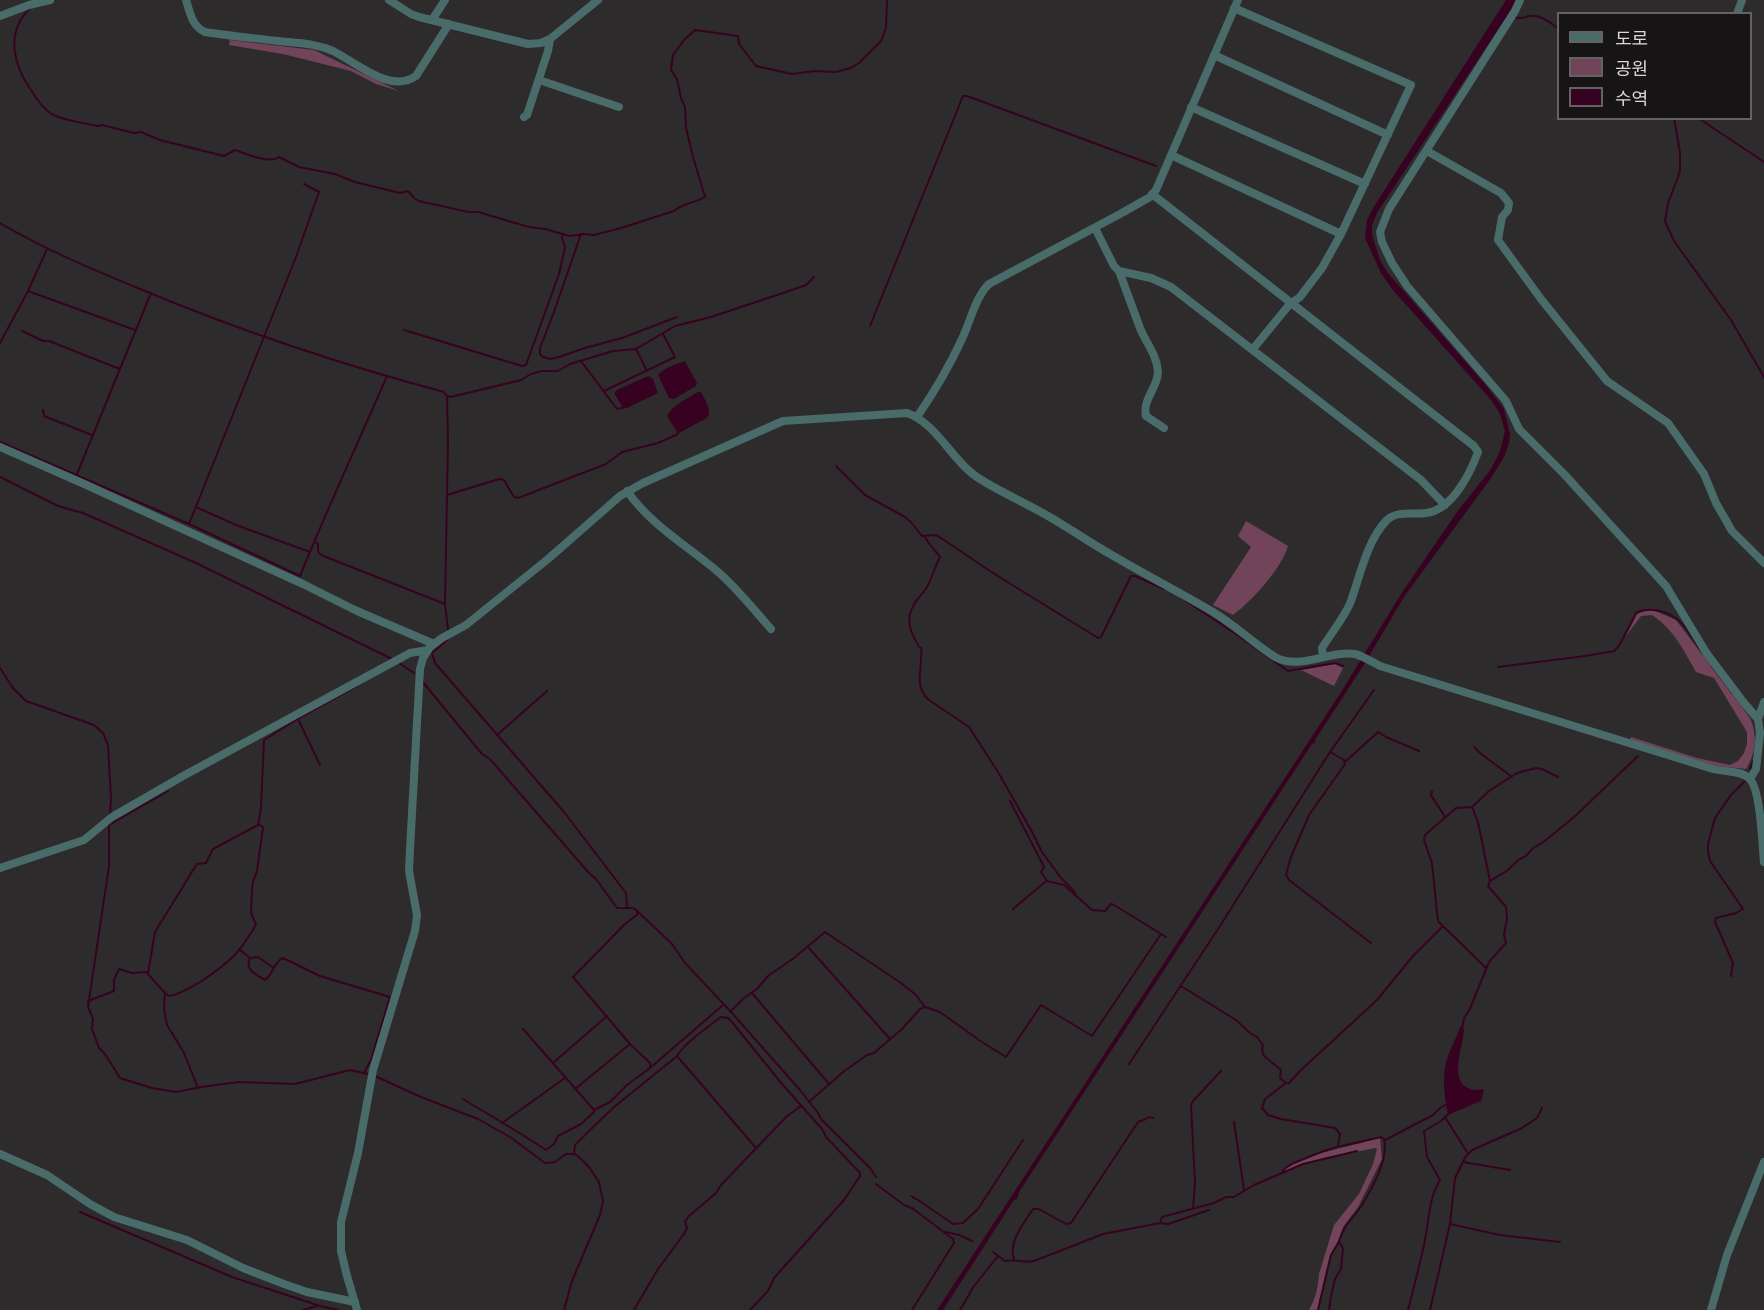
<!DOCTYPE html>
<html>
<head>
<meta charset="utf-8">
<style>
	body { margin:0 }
	#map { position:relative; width:1764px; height:1310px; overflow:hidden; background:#2e2b2d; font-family:"Golos Text","Noto Sans KR",sans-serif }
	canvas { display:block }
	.legend { position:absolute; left:1557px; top:12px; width:195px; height:108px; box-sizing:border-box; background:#161415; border:2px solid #646263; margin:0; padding:8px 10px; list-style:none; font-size:18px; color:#d8d6d7 }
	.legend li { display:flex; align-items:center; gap:12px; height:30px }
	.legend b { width:30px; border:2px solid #646263 }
</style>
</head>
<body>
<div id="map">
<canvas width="1764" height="1310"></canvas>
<ul class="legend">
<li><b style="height:8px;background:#496c6b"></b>도로</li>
<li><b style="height:16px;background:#72445a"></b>공원</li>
<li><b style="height:16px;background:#370221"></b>수역</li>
</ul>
</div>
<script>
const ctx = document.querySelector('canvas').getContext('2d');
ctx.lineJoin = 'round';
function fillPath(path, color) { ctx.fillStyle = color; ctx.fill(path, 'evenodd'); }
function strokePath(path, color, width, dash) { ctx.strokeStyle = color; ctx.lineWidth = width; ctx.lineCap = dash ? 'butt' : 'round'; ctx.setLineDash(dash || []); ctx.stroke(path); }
fillPath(new Path2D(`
	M230,40L314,50L399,91L376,84L351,71L283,54L229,45Z
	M1246,521L1288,546C1282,568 1251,602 1233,615L1213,605L1251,547L1238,536Z
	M1648,610H1653L1676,620L1750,718C1758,735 1756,753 1746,769L1717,766L1630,740L1631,737L1697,758L1730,765L1738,761L1744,753L1747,744V732L1714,678L1696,672C1683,649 1674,630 1652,615L1641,616L1626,636L1637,614Z
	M1335,664L1343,668L1334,686L1301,670Z
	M1377,1138H1380L1382,1159L1358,1207L1343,1227L1338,1241L1330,1255L1317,1310H1309C1316,1298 1318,1287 1319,1274L1334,1225L1359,1194L1373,1164L1377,1149L1375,1148C1344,1155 1311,1157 1283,1173C1295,1154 1355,1147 1377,1138Z`), '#72445a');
fillPath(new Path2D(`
	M1506,0H1516L1512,8L1377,213L1372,225V235L1380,260L1387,272L1485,384L1504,409L1510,434L1509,443L1504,457L1491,478L1404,597L1365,663L1315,740V743L1312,744L1019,1192L1017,1199L1014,1200L943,1310H937L1343,689L1401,594L1457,512L1491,469L1500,451L1505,431L1500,414L1492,401L1392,289L1381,273L1365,238L1367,220L1373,208Z
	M685,361L697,383L696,386L674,399L669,398L658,375C664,368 676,364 685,361Z
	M648,376L653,379L658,393L627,408H623L614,393L617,390Z
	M698,392H701C704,399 713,410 707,418L681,432H677L667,416C672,405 687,399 698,392Z
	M1461,1026L1464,1030C1463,1046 1448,1082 1470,1089C1474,1091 1480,1089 1484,1089L1481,1101L1448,1115C1444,1095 1441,1072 1449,1053C1453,1044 1457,1035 1461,1026Z`), '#370221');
strokePath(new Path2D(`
	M30,8C4,34 14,67 33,93C38,101 47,113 56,116C68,121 84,123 97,126L102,125L134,133L141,132L160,140L224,156L235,150C247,154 269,164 279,157L299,167L335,174L355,182L400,193L408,191L414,198L419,201L468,212H478L529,227L545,229L570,236L583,234L594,235L621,228L674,211C683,203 695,203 705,197L693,157L686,128L685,107L681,98L677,79L671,70L673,55L684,40L695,30L738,36L739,44L756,66L792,74L815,71L836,72L851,68L859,63L881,41L886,28L887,0
	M1515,17C1522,20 1523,17 1530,16C1540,14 1550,23 1558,28
	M1674,118L1680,153V170L1678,177L1668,203L1665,221L1674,241L1731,320L1764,377
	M1698,118L1764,162
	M0,223C46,250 96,271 145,291C241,331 343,365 444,392L447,396L451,397L521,380L531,374L541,371H558L570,364L613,351L636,349L675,326L711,317L792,290L806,285L814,277
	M581,234L554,312L540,348V354L543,357L550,359L559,357L585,348L622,338L677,317
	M28,291L135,330
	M870,326L963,96H967L1156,166
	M404,330L522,366L526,365L559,274L565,247L562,238L563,234
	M22,331L43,341H49L120,369
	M0,343L28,291L47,249
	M636,349L647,371
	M581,361L617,409L623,408
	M604,391L675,357L663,334
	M447,396L448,441L445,604L448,629
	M43,410L44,416L92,435
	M0,442L189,524L300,576C327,509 358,443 387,376
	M836,466L865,495L905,517L911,522L922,536L935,535L938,536L993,573L1098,638L1101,637L1131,576H1135L1164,589
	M77,474L151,293
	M0,477L58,506L83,513L196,563L394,660
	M447,495L499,479L504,480L514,497L518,498L606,464L622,452L658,443L676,435L679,432
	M196,507L236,525L310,552
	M189,524L296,257L319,192L304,184
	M925,537C929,545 935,550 940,557C935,566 932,578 927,587C921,597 913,601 910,614C907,625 913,636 918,645C918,646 920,647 921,648C922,651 921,654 921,658C921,673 915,688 929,700L969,727L998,772L1031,830L1042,852L1061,878L1074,891L1076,896
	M315,542L318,544V551L321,555L445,604
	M1180,597L1236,634L1288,671L1335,663L1343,666
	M447,640L432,653L435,663L564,812L626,893L627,907
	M399,663L414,673
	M1711,665L1733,694
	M1498,667L1585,656L1614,651L1619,646L1636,613C1649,606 1667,611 1678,620C1687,627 1693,639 1699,648
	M0,668L13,688L26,701L94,725L103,733L108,745L111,799L110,816
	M422,681L482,754L490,759L588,872L596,879L617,908H631L635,909L672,944L685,963L732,1013L800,1090L818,1113L821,1119L870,1168L876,1177
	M298,719L320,765
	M497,735L547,691
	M1474,747L1481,754L1511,776
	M1330,752L1346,761L1378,732L1386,737L1419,751
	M1344,761L1345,764L1309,815L1291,857L1286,875L1289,880L1371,943
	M1750,769L1753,761
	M1432,791L1431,795L1445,817
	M1010,801L1041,861L1044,867L1041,872L1047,881
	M1472,807L1489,791L1517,773L1536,768L1542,769L1558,777
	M109,824V866L88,1007L93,1019L92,1029L99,1048L105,1054L120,1078L152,1088L176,1092L201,1087L239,1082L295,1084L350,1070L368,1074
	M109,825L168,791
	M1013,909L1045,882L1047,881L1064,885L1092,910L1105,911L1111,904L1114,905L1166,937
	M638,911L637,915L625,924L573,977L630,1044L650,1063V1068
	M1443,926L1486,968
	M808,947L890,1039
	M239,949L250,958C244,970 257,975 265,980C273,975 274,961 283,958L320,976L390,997L371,1060L364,1073
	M250,958L258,957L274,968
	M148,974L155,932L195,867L197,864L206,863L213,849L258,825L261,808L264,740L296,720L357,686
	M1731,976L1733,963L1715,922L1716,918L1736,913L1743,909L1710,861L1708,852V844L1715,818L1731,795L1744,782
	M1181,986L1236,1020L1250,1033L1257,1037L1263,1045L1262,1051L1264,1056L1281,1070L1280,1078L1286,1083
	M165,993L164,1009L167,1025L184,1053L198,1088
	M752,993L829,1084
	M88,1001L114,991V980L119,969L132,973L146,972L165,993L169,996C190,992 227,965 240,949C246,941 251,933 256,925L251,913L252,889L253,882L257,871L263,827L258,824
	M730,1012L744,998L757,989L768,976L794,958L825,932L901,983L916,995L925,1007
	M1462,1029L1464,1018L1469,1011L1489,962L1506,943L1504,935L1507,919L1506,907L1488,886L1490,881L1508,870L1518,860L1526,856L1533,848L1542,843L1573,818L1638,756
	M553,1063L607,1016
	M1129,1064L1220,926L1330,752L1374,690
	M375,1076L421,1097L478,1119L510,1137L545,1163L555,1162L566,1154H574L578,1156L589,1167L599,1182L603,1201L600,1215L572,1281L564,1310
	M575,1089L630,1044
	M463,1099C491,1116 519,1132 546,1150L554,1144L558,1136L581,1124L594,1112V1110L523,1029
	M809,1102L843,1072L867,1055L874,1053L902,1029L920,1009L925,1007L940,1012L979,1040L1006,1057L1041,1005L1092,1036L1161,934
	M594,1110L610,1102L627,1085L650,1068L723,1005
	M1445,1117L1467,1152
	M1234,1122L1244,1190
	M502,1123L565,1078
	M1385,1140L1433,1115L1440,1108L1447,1104
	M1338,1145L1340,1134L1335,1128L1281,1119L1268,1115L1262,1108L1265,1099L1286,1083H1289L1300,1071L1377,1000L1413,956L1443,926L1438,921L1437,913L1432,863L1424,840L1425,835L1456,808L1472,807L1478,822L1490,881
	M574,1154L575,1145L588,1132L614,1107L676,1057
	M1463,1162L1510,1170
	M1282,1173L1303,1164L1357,1151
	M876,1184L904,1205L912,1208L953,1239L954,1243L912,1310
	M911,1196L918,1200L953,1224L963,1223L978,1209L1023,1140
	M1193,1208L1195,1183L1191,1105L1193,1101L1221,1071
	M80,1212L232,1277L320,1306L338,1310
	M1160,1223L1168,1224L1209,1210
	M1450,1224L1500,1235L1560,1242
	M946,1232L959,1235L972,1241
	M993,1252L1005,1261C1015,1259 1024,1263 1034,1261L1103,1234L1160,1223L1162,1217L1214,1203L1226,1197H1234L1254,1185L1282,1173L1285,1168L1294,1163L1321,1152L1337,1147L1381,1137L1384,1139C1389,1159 1372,1188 1362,1205C1352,1220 1345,1223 1339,1241L1343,1249L1341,1269L1335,1279L1331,1296L1329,1310
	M1014,1259C1008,1242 1024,1223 1033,1209H1039L1066,1224L1071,1223L1138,1122L1144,1120L1149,1117L1153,1118
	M303,1310L317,1306
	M634,1310L658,1269L684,1234L687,1228L685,1222L688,1217L716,1193L721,1185L787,1116C793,1113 796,1109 801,1106
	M750,1310L768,1291L774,1278L844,1200L860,1176V1173L826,1137L822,1129L782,1084L732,1022L728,1018L721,1017C708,1027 685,1042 677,1056L756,1148
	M960,1310L974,1286L998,1256
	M1318,1310L1331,1255L1339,1242
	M1408,1310C1414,1287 1420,1263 1425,1240C1429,1220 1429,1197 1440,1180L1427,1157L1424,1131L1441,1121L1448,1114
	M1430,1310L1450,1224L1455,1178L1466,1156L1472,1150L1522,1128L1537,1118L1542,1108`), '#370221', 2);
strokePath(new Path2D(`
	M186,0C190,13 192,26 205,32C229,36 254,38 278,41C297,43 315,43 333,51C357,63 390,94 416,76L449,24
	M389,0L411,14L419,17L528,44L541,43L550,39L598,0
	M1520,0L1515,11L1389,209L1380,232L1382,242L1392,263L1407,286L1506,401L1519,429L1564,474L1666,586L1707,654L1744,703L1758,719L1760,733L1756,769L1750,779
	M1234,8L1411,85L1341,234L1322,268L1300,297L1289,305L1253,349
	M1737,14L1742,0
	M0,16L29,5L50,0
	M432,20L445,0
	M1214,55L1388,135
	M539,80L619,107
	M1191,107L1365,184
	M524,117L527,115L548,51L550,39
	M1427,151L1501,193L1509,203L1508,210L1502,217L1498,240L1541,299L1607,381L1668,423L1704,474L1716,503L1732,531L1764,563
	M1171,155L1341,234
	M1152,194L1474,446L1478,452C1470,474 1452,510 1426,513C1413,515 1396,510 1386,521C1367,541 1360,576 1351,601C1346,615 1330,635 1322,648L1323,657
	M1095,228L1114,266L1119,271L1151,278L1171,287L1421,480L1445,505
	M1119,271C1126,290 1133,309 1140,328C1146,343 1157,355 1158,372C1158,387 1142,400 1146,416L1164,428
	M917,417C935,391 949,367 962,339C970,322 976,296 989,284L1120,214L1150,197L1156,190L1238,0
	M0,447L82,483L303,584L357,611L434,644
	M627,491C652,526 685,544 717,571C737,588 754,610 771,629
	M1758,719L1764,702
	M0,868L84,840L112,817L183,776L410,653L428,650
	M0,1154L47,1175L90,1204L114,1217L187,1240L243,1268L284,1284L307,1292L355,1302
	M357,1310L347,1276L341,1251V1222L358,1153L373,1070L415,931L417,915L409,871L410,849L420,669L423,658L430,647L442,638L466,625L548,559L620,496L643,483L783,421L907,413C938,424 952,462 980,479C1002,493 1026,503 1048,516C1069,528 1089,542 1110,554C1144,574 1179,592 1213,612C1235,625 1254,644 1275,657C1300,671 1329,650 1355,654C1363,656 1372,662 1380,666L1713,769C1724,772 1740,770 1749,778C1761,789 1762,844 1764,862
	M1711,1310L1727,1255L1764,1162`), '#496c6b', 8);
</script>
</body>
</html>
